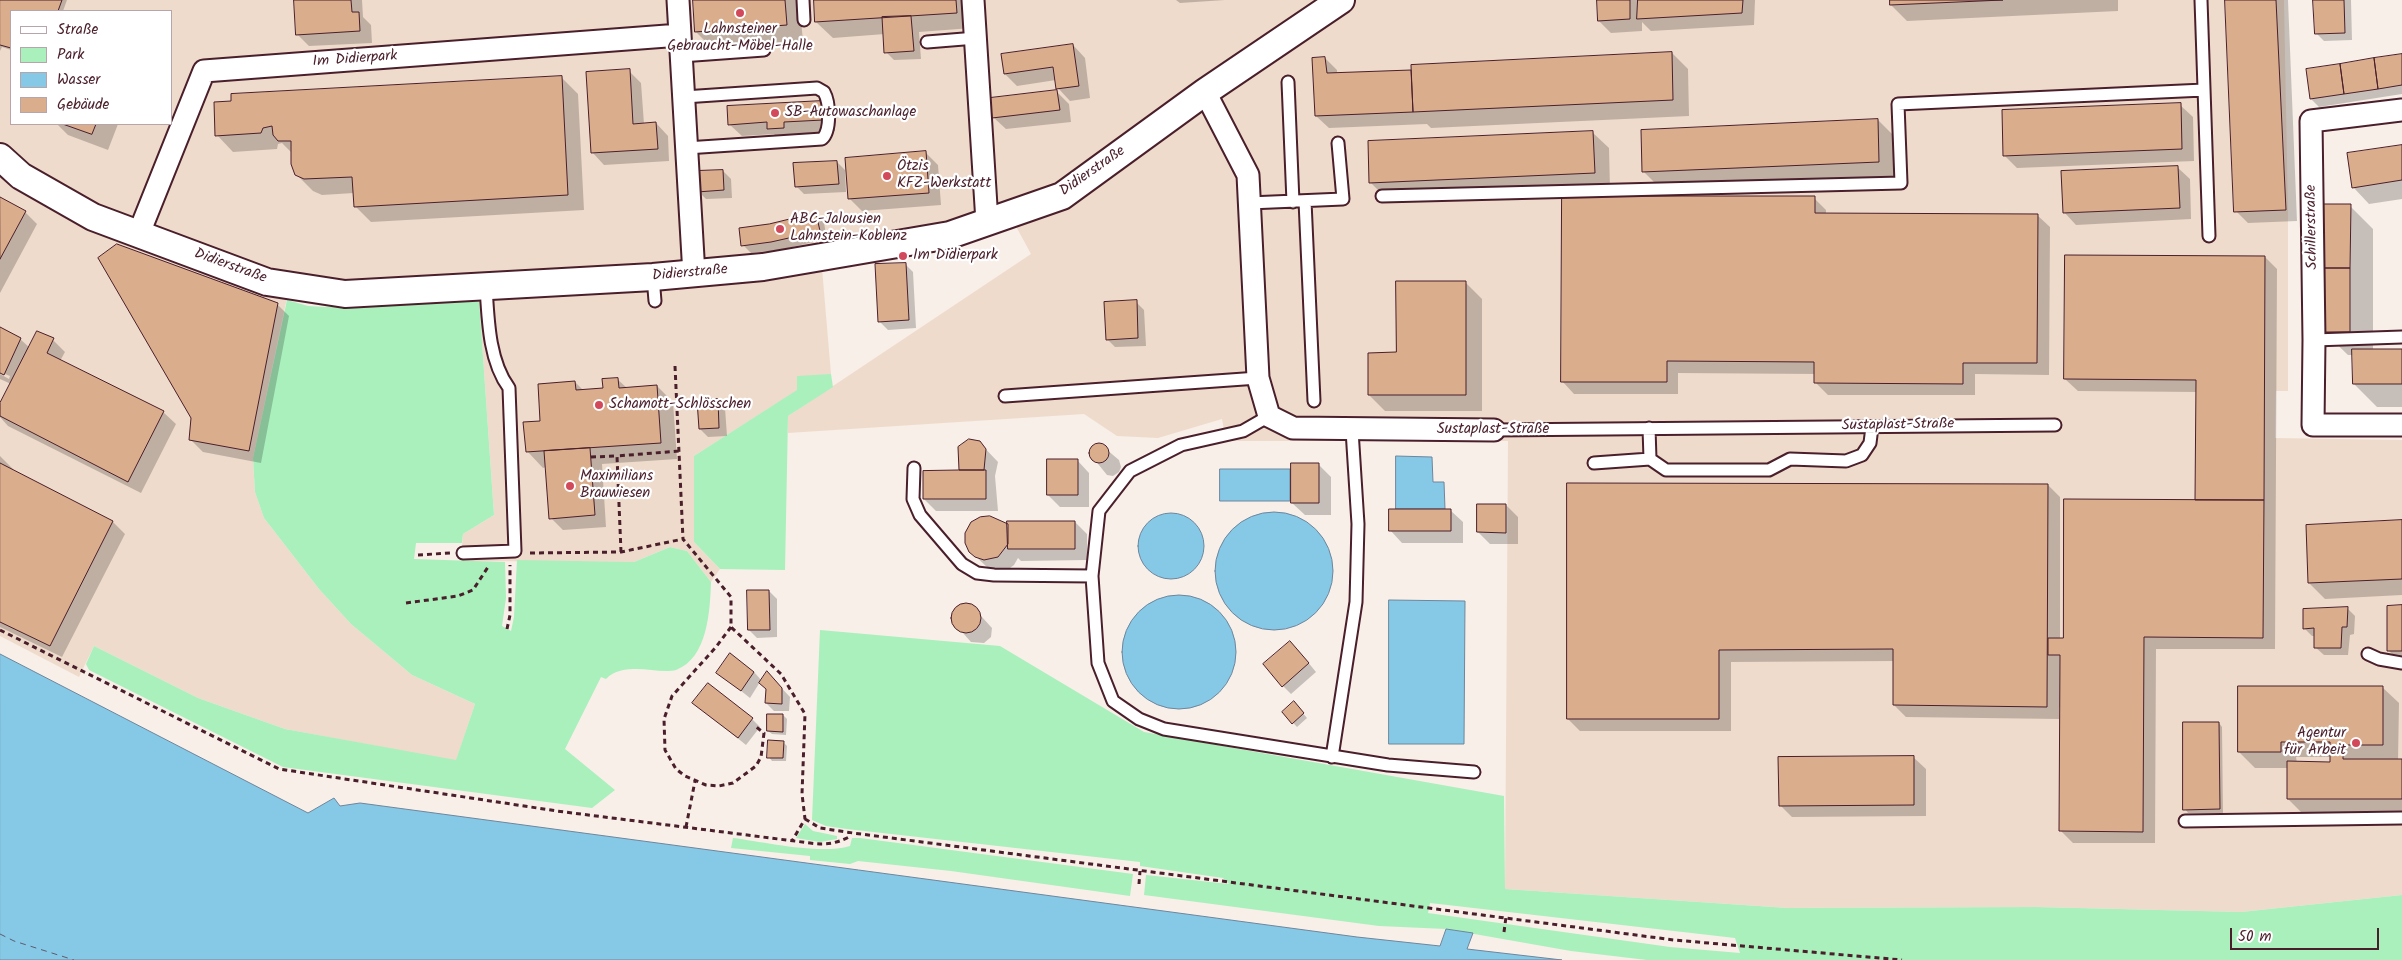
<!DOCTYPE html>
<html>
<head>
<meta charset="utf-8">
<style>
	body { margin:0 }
	#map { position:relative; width:2402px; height:960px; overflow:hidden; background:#f8efe8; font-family:Kalam,sans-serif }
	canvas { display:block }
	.legend { position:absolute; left:10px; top:10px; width:162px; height:115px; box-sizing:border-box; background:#fff; border:1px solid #b7a5aa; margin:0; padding:6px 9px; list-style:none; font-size:15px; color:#4a1f2b }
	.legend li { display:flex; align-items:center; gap:10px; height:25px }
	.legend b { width:25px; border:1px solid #b7a5aa }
	.scale { position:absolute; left:2230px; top:928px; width:149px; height:22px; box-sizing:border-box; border:2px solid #4a1f2b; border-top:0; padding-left:6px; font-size:15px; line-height:18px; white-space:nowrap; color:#4a1f2b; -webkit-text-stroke:4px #fff; paint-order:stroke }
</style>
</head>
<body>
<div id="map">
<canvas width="2402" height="960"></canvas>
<ul class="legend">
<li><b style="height:6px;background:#fff"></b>Straße</li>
<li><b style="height:14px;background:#a9f0bc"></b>Park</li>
<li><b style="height:14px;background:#86c9e7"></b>Wasser</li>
<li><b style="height:14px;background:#daad8c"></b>Gebäude</li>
</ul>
<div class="scale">50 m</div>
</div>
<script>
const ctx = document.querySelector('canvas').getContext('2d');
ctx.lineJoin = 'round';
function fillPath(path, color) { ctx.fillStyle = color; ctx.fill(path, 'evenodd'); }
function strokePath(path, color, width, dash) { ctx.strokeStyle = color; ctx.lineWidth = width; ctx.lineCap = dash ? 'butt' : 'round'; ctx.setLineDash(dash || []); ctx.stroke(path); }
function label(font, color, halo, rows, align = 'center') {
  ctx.font = font + ' Kalam,sans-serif'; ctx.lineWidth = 4.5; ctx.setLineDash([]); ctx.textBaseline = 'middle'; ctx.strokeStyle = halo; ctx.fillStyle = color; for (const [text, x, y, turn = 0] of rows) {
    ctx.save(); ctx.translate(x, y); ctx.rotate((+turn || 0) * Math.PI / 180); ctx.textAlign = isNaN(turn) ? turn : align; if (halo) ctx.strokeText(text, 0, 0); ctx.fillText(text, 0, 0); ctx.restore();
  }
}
fillPath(new Path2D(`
	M0,0H2284L2288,211V391H2276L2275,438L2402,440V895L2241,912L2036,907L1788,908L1505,889L1508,441H1226L1222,419L1158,438L1117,436L1084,414L788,433V416L1031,254L1006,208L967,218L763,255L500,274L346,282L291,279L253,458L255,492L264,518L319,589L351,624L412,675L475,704L456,761L285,729L198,698L94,646L79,677L0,636ZM11,11H171V124H11Z
	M822,268L831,374L798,390L694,456V542L720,569L711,582L687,551L670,547L634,562L461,561L463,534L494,515L479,299Z`), '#efdbcc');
fillPath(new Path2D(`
	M479,299L494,515L463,534L462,543H416L414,559L505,562L506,598L502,626L511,631L514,617L517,560L634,562L670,547L687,551L711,582C710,610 708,658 676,670C665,673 649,669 637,669C626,669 614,670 606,679L601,677L565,749L615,790L592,808L283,767L89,670L86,664L94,646L198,698L285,729L456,760L475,704L412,675L351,624L319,589L264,518L255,492L253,458L287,300L308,306L325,307Z
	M831,374L833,387L788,416L785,570L720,569L694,542V456L797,390V376Z
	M820,630L1000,646L1144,732L1504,796L1505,889L1788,908L2036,907L2241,912L2402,895V960H1647L1571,951L1446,929L1379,926L1144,895L1146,875L1229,884L1223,878L1140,866V862L847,829L826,826L812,820ZM1430,903L1735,938L1740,953L1670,947L1428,913Z
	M805,824L813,831L837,836V839L820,842L796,838Z
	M733,838C765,842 820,855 850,846L852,838H860L1133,874L1130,896L951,871L858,861L850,864L810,860V856L731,848Z`), '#a9f0bc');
const water = new Path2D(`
	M1396,456L1432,457L1433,482H1444L1445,509H1396Z
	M1220,469H1290V501H1220Z
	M1215 571a59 59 0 1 1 118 0a59 59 0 1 1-118 0Z
	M1138 546a33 33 0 1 1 66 0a33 33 0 1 1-66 0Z
	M1122 652a57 57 0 1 1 114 0a57 57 0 1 1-114 0Z
	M1389,600L1465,601L1464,744H1389Z
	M0,654L308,813L334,798L340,806L360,803L1357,937L1440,946L1446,929L1473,933L1467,949L1562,960H0Z`);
fillPath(water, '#86c9e7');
strokePath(water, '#6e859c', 1);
fillPath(new Path2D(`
	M0,0H67L63,11H11V50L2,47L0,51Z
	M295,0H362L363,17L371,25L372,43L309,46L297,34Z
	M694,0H799L803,41L712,48L696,32Z
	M815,0H970L972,28L919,32L921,59L894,60L886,52L885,34L833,38L816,22Z
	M1176,0H1225L1180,3Z
	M1598,0H1755L1754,25L1651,31L1642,22V31L1611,33L1599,21Z
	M1891,0H2118V11L1907,21L1891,5Z
	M2226,0H2288L2297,221L2248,223L2236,211Z
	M2315,0H2351L2352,40L2324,41L2316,33Z
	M1073,45L1085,58L1090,98L1070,101L1058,88L1056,80L1017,86L1005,74Z
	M1672,53L1688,69L1689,116L1431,128L1427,124L1329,128L1316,116L1325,58L1337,70V74L1413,71Z
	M2402,55V94L2319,107L2311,99Z
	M629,71L641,83L644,124L656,123L668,136L669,161L604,165L592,152Z
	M562,78L578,94L584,210L371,222L355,206L354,193L322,195L313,191L296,174L292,153L282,143L278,144L277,149L233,152L217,135L215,103Z
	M1057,92L1069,104L1071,122L1006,129L993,117Z
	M822,102L834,114L835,131L795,134L796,140L780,141L774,134L742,136L729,124Z
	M2180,105L2193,117L2194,161L2017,168L2005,156Z
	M1878,120L1894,136L1895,177L1660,188L1643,171Z
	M57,124H118L108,150L68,135Z
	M1592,132L1609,148L1610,189L1386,198L1370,182Z
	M2402,146V199L2369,204L2353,187Z
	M926,153L938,165L941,205L862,211L850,199L847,159Z
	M837,162L845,170L846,192L804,194L796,186Z
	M2177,167L2190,179L2191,219L2076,225L2064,212Z
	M723,171L731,179L732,198L706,199L698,191Z
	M0,198L25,212L37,224L0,293Z
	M1814,198L1826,210V214L2037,215L2050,227L2049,375L1975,374V395H1828L1816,383V374L1678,373V394H1574L1562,381Z
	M2350,206L2373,229V350H2402V407H2377L2354,384V355H2348L2324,332Z
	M816,215L824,223L827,239L779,250L751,253L743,245L769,226Z
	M2265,257L2277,269L2275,649H2156L2155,843H2073L2061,831V707H2059V719L1906,717L1894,705L1895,661L1731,662V731H1580L1568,719L2048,485L2060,497V639H2064L2196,501L2197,392L2078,391L2065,379Z
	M905,264L913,272L916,328L888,330L880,322Z
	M1466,283L1482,299V411H1385L1369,395Z
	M1136,302L1144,310L1146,346L1115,347L1107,339Z
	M277,304L289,316L261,463L203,452L190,439Z
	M0,328L20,339L30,348L53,340L65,352L60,361L163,412L176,424L141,493L8,426L0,417V406L11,384L0,379V374L9,379L10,376L0,372Z
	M617,379L627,388L657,386L673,402L677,459L602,464L606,527L563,530L551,518L546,467L543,468L527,451L542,422L575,382L583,390L604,389Z
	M717,400L725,408L727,436L708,437L700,429Z
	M974,440L979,442L998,462L995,476L998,511H936L924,499L961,472L959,449L964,442Z
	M1100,444L1119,460L1121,467L1119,472L1113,476L1107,475L1090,454L1094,446Z
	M0,456L13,469L12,471L113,522L125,534L62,657L0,627Z
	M1077,460L1089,473V507H1060L1048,495Z
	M1319,465L1331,477V515H1305L1292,503Z
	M1506,505L1518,517V544H1490L1478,532Z
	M1450,510L1463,522V543H1402L1390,530Z
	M2402,521V595L2325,599L2309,583Z
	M1075,522L1087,534V560L1021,561L1018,558L1014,565L1006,571L989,569L970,551L1009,526Z
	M769,591L777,599V637L757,638L749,630Z
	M962,604L971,605L992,628L991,637L984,643L971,642L953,622L955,609Z
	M2402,607V659H2397L2389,651Z
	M2347,608L2355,616L2354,634L2350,635L2348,655H2324L2315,647V636H2312L2304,628Z
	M1298,650L1316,672L1291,694L1283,686Z
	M717,672H754L762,681H775L790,697L789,711H774L766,703L767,689L760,682L750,698Z
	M2382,687L2399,703L2398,761H2402V815H2304L2288,799V768H2255L2239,752ZM2296,757H2331V763H2297Z
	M694,703L752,719L760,727L746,745Z
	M1297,706L1307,718L1297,727L1283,712Z
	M783,715L787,719L786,735L772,734L768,731Z
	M2219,723L2222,727L2223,813H2188L2185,809Z
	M783,742L787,746L786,761H772L769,757Z
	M1913,757L1926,769V816L1792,817L1780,805Z`), '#0003');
strokePath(new Path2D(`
	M0,934L14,941L74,960`), '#5f5a6d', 1, [6, 5]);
const building = new Path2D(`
	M0,0H62L58,11H11V48L0,45Z
	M294,0H351L352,12H359L360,31L296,35Z
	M693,0H785L787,25L695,32Z
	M814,0H956L957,13L815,22Z
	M1597,0H1630V19L1598,21Z
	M1638,0H1743L1742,13L1637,19Z
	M1890,0H2003L1890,5Z
	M2225,0H2276L2286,210L2234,212Z
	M2313,0H2344L2345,33L2315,34Z
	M911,16L914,51L884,53L882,17Z
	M1073,44L1079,86L1056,89L1053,67L1004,74L1001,54Z
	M1672,52L1673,100L1413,112L1411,65Z
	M2402,54V85L2378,89L2374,58Z
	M1325,57L1327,73L1411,70L1413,112L1315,116L1312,58Z
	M2374,58L2378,89L2344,94L2340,64Z
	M2340,64L2344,94L2310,99L2306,69Z
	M630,69L633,124L656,122L658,149L591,153L586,72Z
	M562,76L568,195L354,207L352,177L304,179L295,175L291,164V141H278L273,135L272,126L263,128L261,133L215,136L214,102L231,101V94Z
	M1057,90L1060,110L992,118L990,98Z
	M822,101L823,120L784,122V128L767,129V122L728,125L727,106Z
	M2181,103L2182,149L2003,156L2002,110Z
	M1878,119L1879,162L1642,172L1641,130Z
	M63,124H96L92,134Z
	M1593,131L1595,173L1369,183L1368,141Z
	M2402,145V180L2352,188L2347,153Z
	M926,151L929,193L848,199L845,158Z
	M837,161L839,184L795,187L793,163Z
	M2178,166L2180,208L2063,213L2061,171Z
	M723,170L724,190L697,192L696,171Z
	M1562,196H1815V213L2038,214L2037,363H1963V384L1814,383V362L1667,361V382H1561Z
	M0,197L26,211L0,259Z
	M2323,204H2351L2350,268H2323Z
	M816,213L820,231L771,242L741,246L739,228L769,224Z
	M117,244L278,303L249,451L189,440L191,418L98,258Z
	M2065,255L2265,256L2264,500H2195L2196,380L2064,379Z
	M906,263L909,320L878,322L875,264Z
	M2323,268H2350V332H2323Z
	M1396,281H1466V395H1368V353L1396,352Z
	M1137,300L1138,338L1106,340L1104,302Z
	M0,327L21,338L4,375L0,373Z
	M37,331L54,338L47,353L164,411L128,482L0,416V403Z
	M2352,349H2402V384H2353Z
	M618,378L619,388L657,385L661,443L526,452L523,422L540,421L538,384L575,381L576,390L603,388L602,379Z
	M718,399L719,428L699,429L697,400Z
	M969,439L980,441L986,449L984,470H959L958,447Z
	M1089 453a10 10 0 1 1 20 0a10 10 0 1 1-20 0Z
	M590,448L595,515L549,519L544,451Z
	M1047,459H1078V495H1047Z
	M0,463L113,521L50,646L0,622Z
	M1291,463H1319V503H1291Z
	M959,470H986V499H923V471Z
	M1567,483L2048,484L2047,707L1893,705V649L1719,650V719H1567Z
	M2064,499L2264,500L2263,638L2144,637L2143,832L2059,831L2060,655H2048V638H2063Z
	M1477,504H1506V533L1477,532Z
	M1389,509H1451V531H1389Z
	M990,516L1008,524V544L998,557L984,560L975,557L969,552L965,543V533L971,522L980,517Z
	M2402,520V579L2308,583L2306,525Z
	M1007,521H1075V549H1008Z
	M747,590H769L770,630H748Z
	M951 618a15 15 0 1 1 30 0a15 15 0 1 1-30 0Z
	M2402,605V651H2387V606Z
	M2348,607L2347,627H2342L2341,648H2314V628L2303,629V609Z
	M1290,641L1309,663L1282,687L1263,664Z
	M730,653L754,672L741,691L716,673Z
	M767,671L782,688V704L765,703L766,689L759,683Z
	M708,683L753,718L738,738L692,703Z
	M2238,686H2383V745H2343V759H2402V799H2287V761L2330,762V742H2281V752H2238Z
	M1294,701L1304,713L1292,724L1282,712Z
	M767,714H783V732L767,731Z
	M2183,722H2219L2220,809L2183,810Z
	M768,740L784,741L783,758H767Z
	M1914,756V805L1779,806L1778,757Z`);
fillPath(building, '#daad8c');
strokePath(building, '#4a1f2b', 1);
const service = new Path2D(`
	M803,0L804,20
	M2201,0L2209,236
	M927,42L976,38
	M681,56L764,50
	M1288,82L1293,202
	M684,97L817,88L824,92C830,103 831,131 822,139L686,148
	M1382,196L1901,183L1898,104L2204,90
	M1305,201L1314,401
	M1249,203L1343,199L1338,143
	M653,277L655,301
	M2314,340L2402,337
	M1005,396L1258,378
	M1269,416L1243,431L1181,445L1130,471L1099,511L1092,576L1098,663L1113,701L1139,719L1164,729L1388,765L1474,772
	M1494,430L2055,425
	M1650,459L1666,470H1769L1790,459L1846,461L1862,455L1870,443L1872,427
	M1594,463L1650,459L1649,428
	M914,468L913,499L920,515L962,564L977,573L994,575L1092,576
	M463,553L515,551L509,388C489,361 488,320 486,286
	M2368,654L2379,659L2402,663
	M1332,757L1356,602L1358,524L1352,430
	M2185,821L2402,818`);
const minor = new Path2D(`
	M678,0L694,275
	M973,0L987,222
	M1205,92L1248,175L1258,378L1269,416L1293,428L1494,430
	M2402,110L2311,121L2314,340L2313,425H2402
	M139,233L204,71L680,35`);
const tertiary = new Path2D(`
	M0,157L21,176L93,217L267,282L345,294L653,277L763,267L950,235L1062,196L1205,92L1341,0`);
strokePath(service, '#4a1f2b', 15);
strokePath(minor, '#4a1f2b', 25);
strokePath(tertiary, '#4a1f2b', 30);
strokePath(new Path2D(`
	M675,366L683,539L731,597V627L781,674L805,714L802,794L805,819L792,841
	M591,457L617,456
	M621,552L617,456L679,451
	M530,553L621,552L683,539
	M418,555L450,553
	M406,603L458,596L473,590L488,567
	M731,627L716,647L672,696L664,719L665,750L676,769L685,776L706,785L719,786L733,783L756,766L761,757L764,733L755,726
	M507,629L510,615V565
	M0,630L279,769L557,811L810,843C825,845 835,844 849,837V833
	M805,819L820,828L853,833L1674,940L1902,960
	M686,827L695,781
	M1139,884L1140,871
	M1504,932L1506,917`), '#4a1f2b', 3, [5, 4]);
strokePath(service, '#fff', 11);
strokePath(minor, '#fff', 21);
strokePath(tertiary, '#fff', 26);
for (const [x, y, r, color] of [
	[740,13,5,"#d1495b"],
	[775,113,5,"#d1495b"],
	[887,176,5,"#d1495b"],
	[780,229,5,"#d1495b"],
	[903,256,5,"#d1495b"],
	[599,405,5,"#d1495b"],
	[570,486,5,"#d1495b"],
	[2356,743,5,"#d1495b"]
]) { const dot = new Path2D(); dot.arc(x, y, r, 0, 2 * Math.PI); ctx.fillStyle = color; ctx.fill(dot); strokePath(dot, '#fff', 2); }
label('15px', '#4a1f2b', '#fff', [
	["Lahnsteiner",740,30,"center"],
	["Gebraucht-Möbel-Halle",740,47,"center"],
	["SB-Autowaschanlage",785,113],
	["Ötzis",897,167],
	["KFZ-Werkstatt",897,184],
	["ABC-Jalousien",790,220],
	["Lahnstein-Koblenz",790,237],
	["Im Didierpark",913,256],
	["Schamott-Schlösschen",609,405],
	["Maximilians",580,477],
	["Brauwiesen",580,494],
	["Agentur",2346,734,"right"],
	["für Arbeit",2346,751,"right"]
], 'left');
label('15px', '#4a1f2b', '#fff', [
	["Im Didierpark",355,60,-4],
	["Didierstraße",1093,172,-35],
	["Schillerstraße",2313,227,-91],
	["Didierstraße",230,267,20],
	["Didierstraße",690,274,-5],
	["Sustaplast-Straße",1898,426,-1],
	["Sustaplast-Straße",1493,430]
]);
</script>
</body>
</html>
